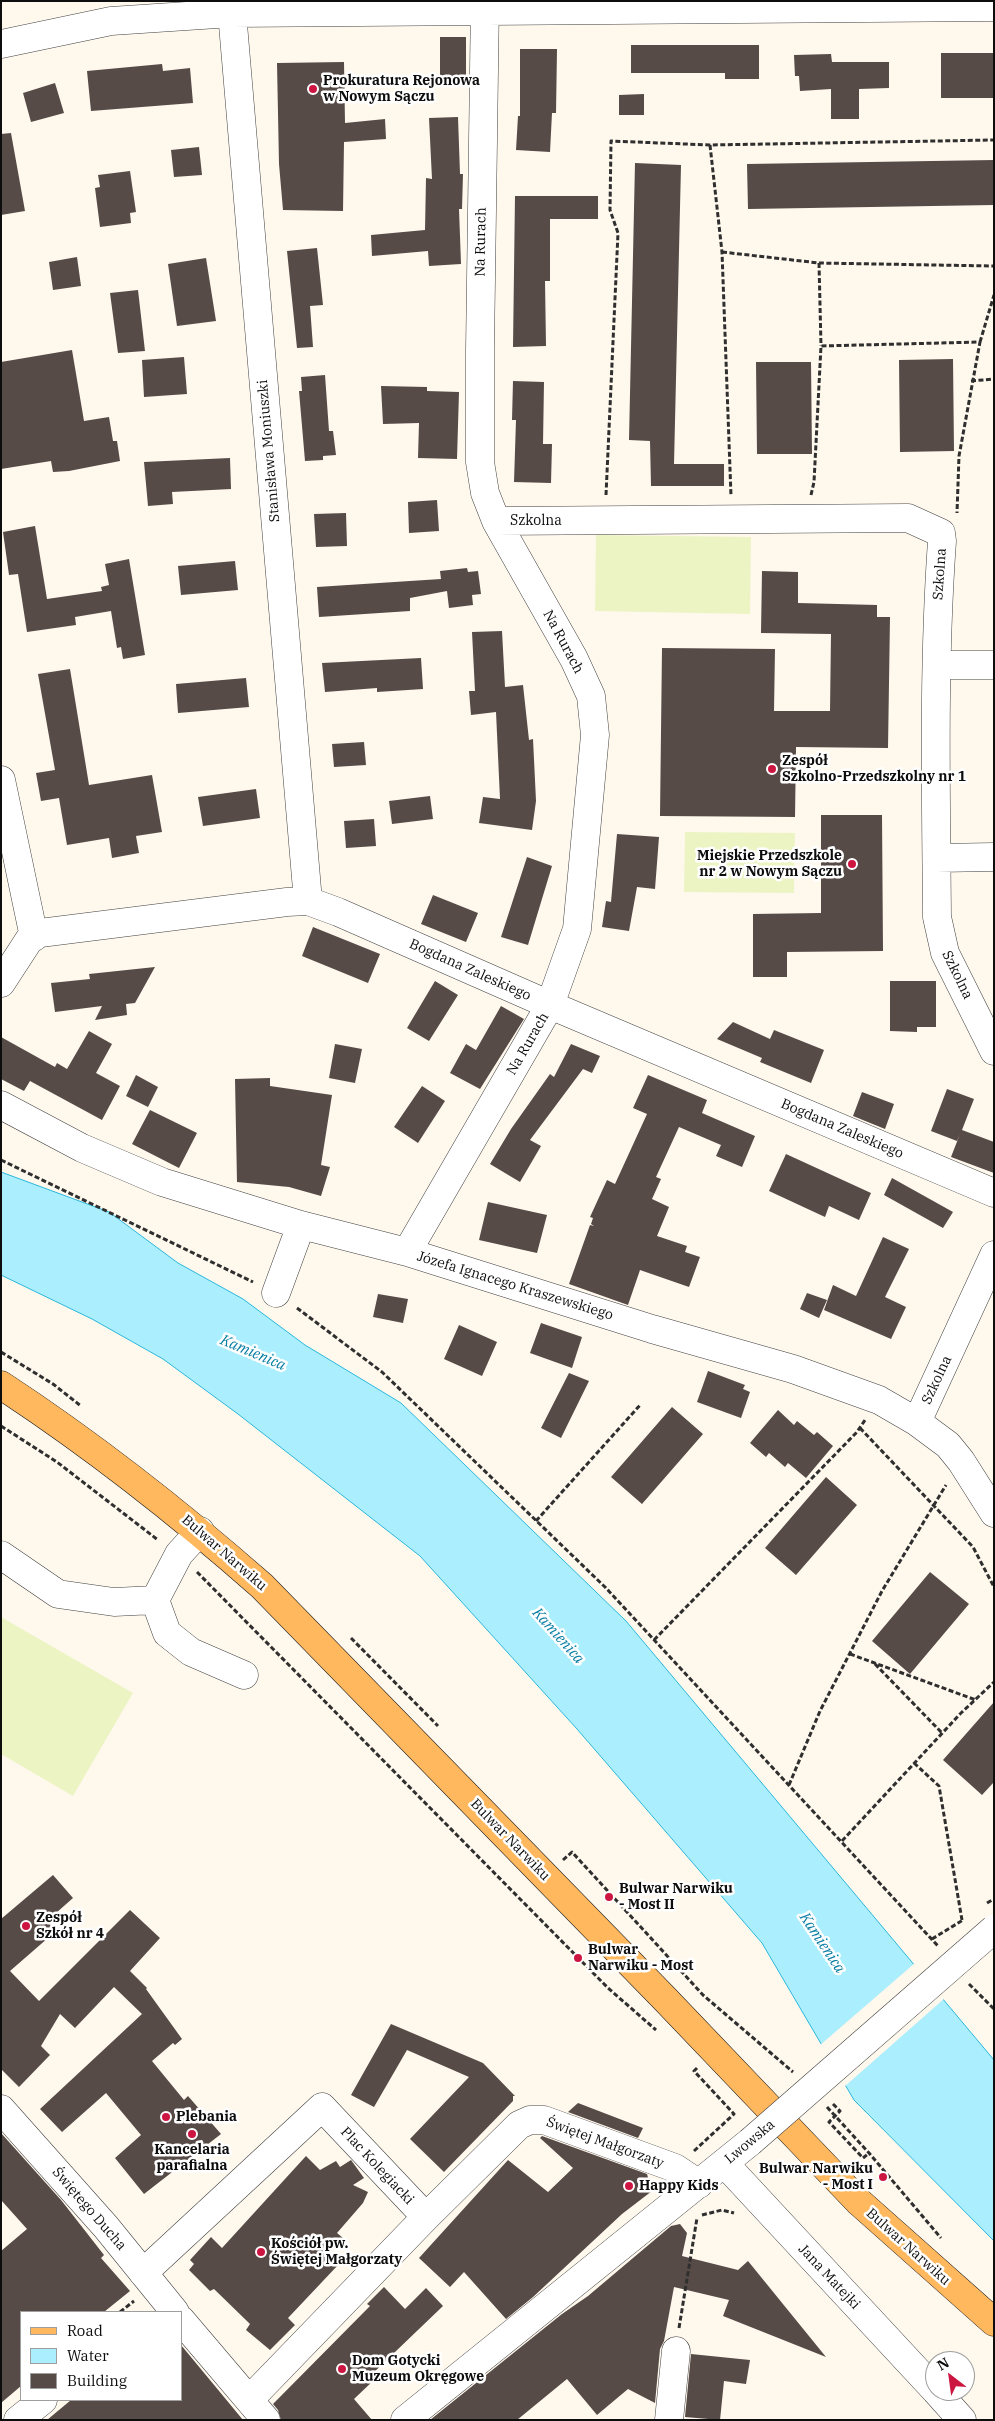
<!DOCTYPE html>
<html>
<head>
<meta charset="utf-8">
<style>
	body { margin:0 }
	#map { position:relative; width:995px; height:2421px; overflow:hidden; background:#fff8ed; font-family:"IBM Plex Serif",serif }
	canvas { display:block }
	.frame { position:absolute; inset:0; border:2px solid #0d0d0d; pointer-events:none }
	.legend { position:absolute; left:20px; top:2311px; width:162px; height:90px; box-sizing:border-box; background:#fff; border:1px solid #9e9e9e; margin:0; padding:6px 9px; list-style:none; font-size:15px; color:#0d0d0d }
	.legend li { display:flex; align-items:center; gap:10px; height:25px }
	.legend b { width:25px; border:1px solid #9e9e9e }
	.north { position:absolute; left:925px; top:2351px; width:50px; height:50px; box-sizing:border-box; background:#fff; border:1px solid #9e9e9e; border-radius:50%; rotate:330deg; font-size:14px; font-weight:700; line-height:20px; text-align:center; color:#0d0d0d }
	.north::after { content:''; display:block; margin:auto; width:18px; height:22px; background:#cc1641; clip-path:polygon(50% 0,100% 100%,50% 72%,0 100%) }
</style>
</head>
<body>
<div id="map">
<canvas width="995" height="2421"></canvas>
<div class="frame"></div>
<ul class="legend">
<li><b style="height:6px;background:#ffb85d"></b>Road</li>
<li><b style="height:14px;background:#abeefd"></b>Water</li>
<li><b style="height:14px;background:#574b48"></b>Building</li>
</ul>
<div class="north">N</div>
</div>
<script>
const ctx = document.querySelector('canvas').getContext('2d');
ctx.lineJoin = 'round';
function fillPath(path, color) { ctx.fillStyle = color; ctx.fill(path, 'evenodd'); }
function strokePath(path, color, width, dash) { ctx.strokeStyle = color; ctx.lineWidth = width; ctx.lineCap = dash ? 'butt' : 'round'; ctx.setLineDash(dash || []); ctx.stroke(path); }
function label(font, color, halo, rows, align = 'center') {
  ctx.font = font + ' "IBM Plex Serif",serif'; ctx.lineWidth = 5; ctx.setLineDash([]); ctx.textBaseline = 'middle'; ctx.strokeStyle = halo; ctx.fillStyle = color; for (const [text, x, y, turn = 0] of rows) {
    ctx.save(); ctx.translate(x, y); ctx.rotate((+turn || 0) * Math.PI / 180); ctx.textAlign = isNaN(turn) ? turn : align; if (halo) ctx.strokeText(text, 0, 0); ctx.fillText(text, 0, 0); ctx.restore();
  }
}
fillPath(new Path2D(`
	M596,535L751,537L750,614L595,611Z
	M685,832L795,833L794,893L684,892Z
	M1,1617L133,1693L73,1796L1,1754Z`), '#edf4c4');
const water = new Path2D(`
	M1,1172L109,1212L178,1263L243,1299L305,1345L401,1403L626,1621L994,2060V2241L854,2100L762,1943L577,1729L420,1556L238,1414L163,1359L92,1319L1,1275Z`);
fillPath(water, '#abeefd');
strokePath(water, '#2ab7dc', 1);
fillPath(new Path2D(`
	M915,1963L945,1998L844,2087L819,2046Z`), '#fff8ed');
fillPath(new Path2D(`
	M440,37H466V76H440Z
	M631,45H759V79H725V73H631Z
	M520,49H557L556,113H552L550,152L516,150L518,116H520Z
	M941,53H994V98H941Z
	M831,54L832,62H889V88L859,89V119H831V89L800,91L799,76H795L794,55Z
	M344,62L345,123L385,119L386,139L344,142L343,211L283,210L279,164L277,63Z
	M162,64L163,71L190,68L193,103L91,111L87,71Z
	M55,83L64,113L31,122L23,93Z
	M644,94V115H619V95Z
	M458,117L460,174H463L462,209H459L461,264L429,266L428,251L372,256L371,235L425,230L426,178L432,179L429,118Z
	M11,133L25,211L1,215V134Z
	M199,147L202,175L174,177L171,150Z
	M994,160V205L748,209L747,164Z
	M635,163L681,165L674,464H724V486H651L650,441L629,440Z
	M130,171L136,212L130,213L131,223L100,227L95,188L100,187L98,175Z
	M515,196H598V219H550V281H545L546,346L513,347Z
	M317,248L323,305L310,306L313,347L297,348L287,251Z
	M77,257L81,286L53,290L49,262Z
	M206,258L216,321L177,326L168,264Z
	M138,290L145,351L118,353L110,293Z
	M72,350L84,421L109,417L113,441H117L120,461L69,471L53,472L51,461L1,469V362Z
	M184,357L187,394L144,397L142,360Z
	M953,359L954,451L900,452L899,360Z
	M756,362H811L812,454H757Z
	M325,375L329,431H333L336,455L323,456V460L305,461L299,391H302L301,377Z
	M513,381L544,382L543,444H552L551,483L514,482L516,420H512Z
	M381,386L427,387V391L459,392L457,459L418,458L419,423L383,424Z
	M230,458L231,489L172,492L173,504L148,506L144,462Z
	M437,500L439,531L409,533L408,502Z
	M346,513L347,546L316,547L314,514Z
	M35,526L47,599L102,591L101,587L109,585L105,564L129,559L145,655L123,659L121,647L117,648L111,611L75,617L76,625L27,632L18,574L9,575L3,532Z
	M235,561L238,590L181,595L178,566Z
	M467,568L468,572L478,571L481,594L472,595L473,605L449,608L447,591L410,598V611L319,617L317,587L441,579L440,571Z
	M762,571L798,572V603L877,605V617H890L888,748L796,747L795,817L660,816L662,648L775,649L774,711H830L831,634L761,633Z
	M502,631L505,687L523,685L529,740L533,739L536,801L532,830L479,823L483,797L500,799L496,712L471,715L469,691H475L472,632Z
	M421,658L423,689L377,692V688L325,692L322,663Z
	M70,669L89,785L152,775L162,832L136,836L139,853L112,858L109,838L67,845L59,798L41,801L36,773L55,770L38,674Z
	M246,678L249,707L178,713L176,684Z
	M364,742L366,765L334,767L332,744Z
	M256,789L260,818L203,826L198,797Z
	M430,796L433,819L392,824L389,801Z
	M821,815H882L883,951L787,952V977H753V914L821,913Z
	M374,819L376,846L346,848L344,821Z
	M617,834L659,837L655,889L637,887L629,931L602,927L606,901L611,902Z
	M527,857L552,866L528,945L501,937Z
	M433,895L478,913L466,942L421,924Z
	M313,927L380,954L368,983L302,956Z
	M155,967L135,1003L126,1004L127,1015L95,1020L102,1006L55,1012L51,983L90,979L89,974Z
	M435,981L458,995L429,1041L407,1028Z
	M890,981H936V1027H917V1032L890,1031Z
	M501,1006L524,1019L480,1089L450,1073L466,1044L476,1050Z
	M733,1022L770,1039L774,1030L824,1050L811,1083L760,1062L762,1058L717,1039Z
	M89,1031L112,1044L96,1073L120,1086L102,1120L30,1081L24,1091L1,1079V1037L55,1067L57,1063L67,1069Z
	M335,1044L362,1049L355,1083L329,1078Z
	M571,1044L600,1056L592,1073L583,1069L530,1140L541,1146L520,1182L490,1164L511,1129L550,1074L554,1077Z
	M136,1075L158,1087L148,1107L126,1096Z
	M648,1075L707,1100L702,1113L755,1136L742,1167L716,1156L721,1145L679,1127L656,1177L661,1179L652,1199L669,1207L657,1236L687,1246L685,1252L700,1257L689,1287L640,1270L628,1305L569,1284L590,1225L594,1226L591,1224L593,1218L590,1217L607,1180L615,1184L647,1114L633,1108Z
	M270,1078V1086L332,1095L321,1165L330,1167L321,1196L289,1187L237,1182L235,1079Z
	M422,1086L445,1101L418,1143L394,1127Z
	M947,1089L974,1099L962,1130L994,1142V1173L951,1157L960,1134L957,1141L931,1131Z
	M862,1092L894,1104L885,1129L853,1116Z
	M150,1110L197,1133L179,1168L132,1144Z
	M786,1154L871,1193L859,1220L829,1206L825,1217L769,1191Z
	M892,1178L953,1212L943,1228L884,1195Z
	M488,1202L547,1215L537,1253L479,1240Z
	M883,1237L909,1249L885,1297L906,1307L891,1339L824,1310L833,1285L856,1296Z
	M807,1293L827,1300L819,1318L800,1309Z
	M378,1294L408,1299L403,1323L373,1317Z
	M541,1323L582,1337L572,1368L530,1353Z
	M459,1325L497,1342L482,1376L444,1359Z
	M708,1371L745,1385L743,1389L750,1392L741,1418L697,1402Z
	M569,1373L589,1381L561,1438L541,1428Z
	M672,1407L703,1434L642,1504L611,1477Z
	M778,1410L794,1425L797,1421L814,1435L817,1432L833,1446L806,1478L788,1463L785,1467L769,1453L766,1457L750,1443Z
	M826,1477L857,1505L796,1575L765,1548Z
	M930,1572L969,1604L910,1674L872,1641Z
	M994,1702V1782L982,1795L943,1760Z
	M53,1875L73,1898L47,1921L56,1931L10,1971L39,2001L130,1910L160,1938L130,1971L147,1988L146,1989L182,2039L175,2045L173,2043L152,2061L184,2100L188,2096L221,2134L144,2194L115,2158L141,2135L106,2093L62,2132L40,2109L142,2014L114,1987L75,2028L60,2014L41,2046L50,2055L19,2087L1,2069V1919Z
	M391,2024L483,2063L515,2096H513V2101L444,2172L410,2139L469,2077L407,2050L374,2107L351,2095Z
	M578,2103L643,2128L638,2138L568,2112Z
	M1,2133L61,2200L104,2255L101,2258L130,2291L104,2312H21V2386L1,2403V2251L27,2229L1,2200Z
	M542,2136L647,2174L652,2191L622,2214L533,2297L506,2319L464,2272L450,2287L419,2258L508,2160L548,2192L573,2168L540,2138Z
	M306,2156L320,2170L336,2161L340,2167L351,2160L364,2178L353,2185L368,2192L363,2203L337,2233L343,2238L328,2254L339,2264L288,2318L295,2325L270,2350L246,2330L250,2324L214,2289L210,2291L189,2270L194,2264L190,2260L211,2237L222,2248Z
	M680,2224L687,2233L682,2256L738,2270L748,2261L826,2357L723,2316L729,2300L674,2287L664,2341L660,2349L655,2403L628,2389L597,2415L567,2379L517,2420H430L562,2314L588,2296L671,2226Z
	M384,2287L405,2309L426,2288L443,2306L370,2376L374,2380L354,2399L372,2420H281L278,2410L273,2404L370,2306L367,2304Z
	M181,2345L243,2420H47L71,2400H181Z
	M691,2354L750,2360L746,2384L724,2381L720,2420L685,2417Z`), '#574b48');
const minor = new Path2D(`
	M231,1L308,901
	M1,44L111,21L232,13L994,7
	M496,521L908,518L941,533L942,541C933,666 936,792 937,917L945,953L994,1051
	M937,665H994
	M1,780L34,937
	M937,858L994,857
	M1,983L29,940L40,933L287,902L308,901L338,912L550,1005L994,1193
	M1,1105L82,1148L162,1182L301,1225L407,1252L652,1329L793,1369L879,1400L917,1422L948,1445L961,1461L994,1513
	M407,1252L550,1005L577,929L595,735L591,696L574,659L496,521L485,493L480,462V349L485,1
	M276,1293L301,1225
	M917,1422L994,1255
	M1,1555L58,1594L114,1602L155,1600L179,1554L200,1531
	M155,1600L167,1633L191,1652L244,1675
	M1,2109L106,2227L175,2312
	M725,2164L935,2390
	M426,2217L519,2125L530,2120H544L675,2168L699,2184
	M143,2273L322,2107L426,2217L249,2400
	M181,2320L266,2420
	M936,2391L962,2420
	M18,2420L43,2400
	M405,2420L750,2142
	M669,2420L676,2351`);
const major = new Path2D(`
	M1,1385C94,1446 179,1513 262,1586L665,1999L859,2202L994,2322`);
strokePath(minor, '#404040', 29);
strokePath(major, '#1e1e1e', 29);
strokePath(new Path2D(`
	M710,145L722,252L731,496
	M722,252L819,263L994,266
	M819,263L821,346
	M980,342L994,295
	M971,381L994,379
	M606,495L618,233L610,210L611,141L710,145L994,140
	M811,495L814,482L821,346L980,342L959,456L957,513
	M1,1160L253,1282
	M297,1308L382,1372L605,1587L938,1946
	M1,1352L53,1384L81,1406
	M1,1426L57,1462L158,1540
	M860,1428L973,1547L994,1587
	M536,1521L641,1404
	M197,1572L608,1988L656,2030
	M351,1638L438,1726
	M654,1640L857,1432L865,1420
	M850,1654L976,1700
	M875,1664L942,1733
	M914,1763L939,1786L962,1920
	M789,1785L820,1711L882,1591L946,1485
	M842,1841L960,1714L994,1682
	M563,1860L572,1852L703,1995L793,2072
	M987,1903L994,1899
	M932,1939L963,1920
	M969,1984L994,2009
	M833,2104L840,2111L829,2122L863,2158L869,2153
	M827,2107L869,2153L941,2238
	M694,2151L734,2114L694,2071L697,2068
	M702,2215L722,2210L734,2213
	M120,2312L134,2301
	M679,2328L697,2218`), '#2f2f2f', 3, [5, 2.5]);
strokePath(minor, '#fff', 28);
strokePath(major, '#ffb85d', 28);
const minorBridge = new Path2D(`
	M750,2142L994,1929`);
strokePath(minorBridge, '#404040', 29, []);
strokePath(minorBridge, '#fff', 28);
for (const [x, y, r, color] of [
	[313,89,5,"#cc1641"],
	[772,769,5,"#cc1641"],
	[852,864,5,"#cc1641"],
	[609,1897,5,"#cc1641"],
	[26,1926,5,"#cc1641"],
	[578,1958,5,"#cc1641"],
	[166,2117,5,"#cc1641"],
	[192,2134,5,"#cc1641"],
	[883,2177,5,"#cc1641"],
	[629,2186,5,"#cc1641"],
	[261,2252,5,"#cc1641"],
	[342,2369,5,"#cc1641"]
]) { const dot = new Path2D(); dot.arc(x, y, r, 0, 2 * Math.PI); ctx.fillStyle = color; ctx.fill(dot); strokePath(dot, '#fff', 2); }
label('bold 14px', '#0d0d0d', '#fff', [
	["Prokuratura Rejonowa",323,81],
	["w Nowym Sączu",323,97],
	["Zespół",782,761],
	["Szkolno-Przedszkolny nr 1",782,777],
	["Miejskie Przedszkole",842,856,"right"],
	["nr 2 w Nowym Sączu",842,872,"right"],
	["Bulwar Narwiku",619,1889],
	["- Most II",619,1905],
	["Zespół",36,1918],
	["Szkół nr 4",36,1934],
	["Bulwar",588,1950],
	["Narwiku - Most",588,1966],
	["Plebania",176,2117],
	["Kancelaria",192,2150,"center"],
	["parafialna",192,2166,"center"],
	["Bulwar Narwiku",873,2169,"right"],
	["- Most I",873,2185,"right"],
	["Happy Kids",639,2186],
	["Kościół pw.",271,2244],
	["Świętej Małgorzaty",271,2260],
	["Dom Gotycki",352,2361],
	["Muzeum Okręgowe",352,2377]
], 'left');
label('14px', '#0d0d0d', '#fff', [
	["Na Rurach",481,242,-89],
	["Stanisława Moniuszki",269,451,-95],
	["Szkolna",536,521],
	["Szkolna",940,574,-86],
	["Na Rurach",563,642,62],
	["Bogdana Zaleskiego",470,970,24],
	["Szkolna",957,975,64],
	["Na Rurach",528,1044,-60],
	["Bogdana Zaleskiego",842,1129,23],
	["Józefa Ignacego Kraszewskiego",515,1286,17],
	["Szkolna",937,1380,-65],
	["Bulwar Narwiku",224,1553,41],
	["Bulwar Narwiku",510,1840,46],
	["Lwowska",750,2142,-40],
	["Świętej Małgorzaty",605,2143,20],
	["Plac Kolegiacki",377,2166,47],
	["Świętego Ducha",89,2209,49],
	["Bulwar Narwiku",908,2247,42],
	["Jana Matejki",829,2277,47]
]);
label('italic 15px', '#097ea4', '#fff', [
	["Kamienica",253,1353,23],
	["Kamienica",558,1636,48],
	["Kamienica",822,1943,56]
]);
</script>
</body>
</html>
